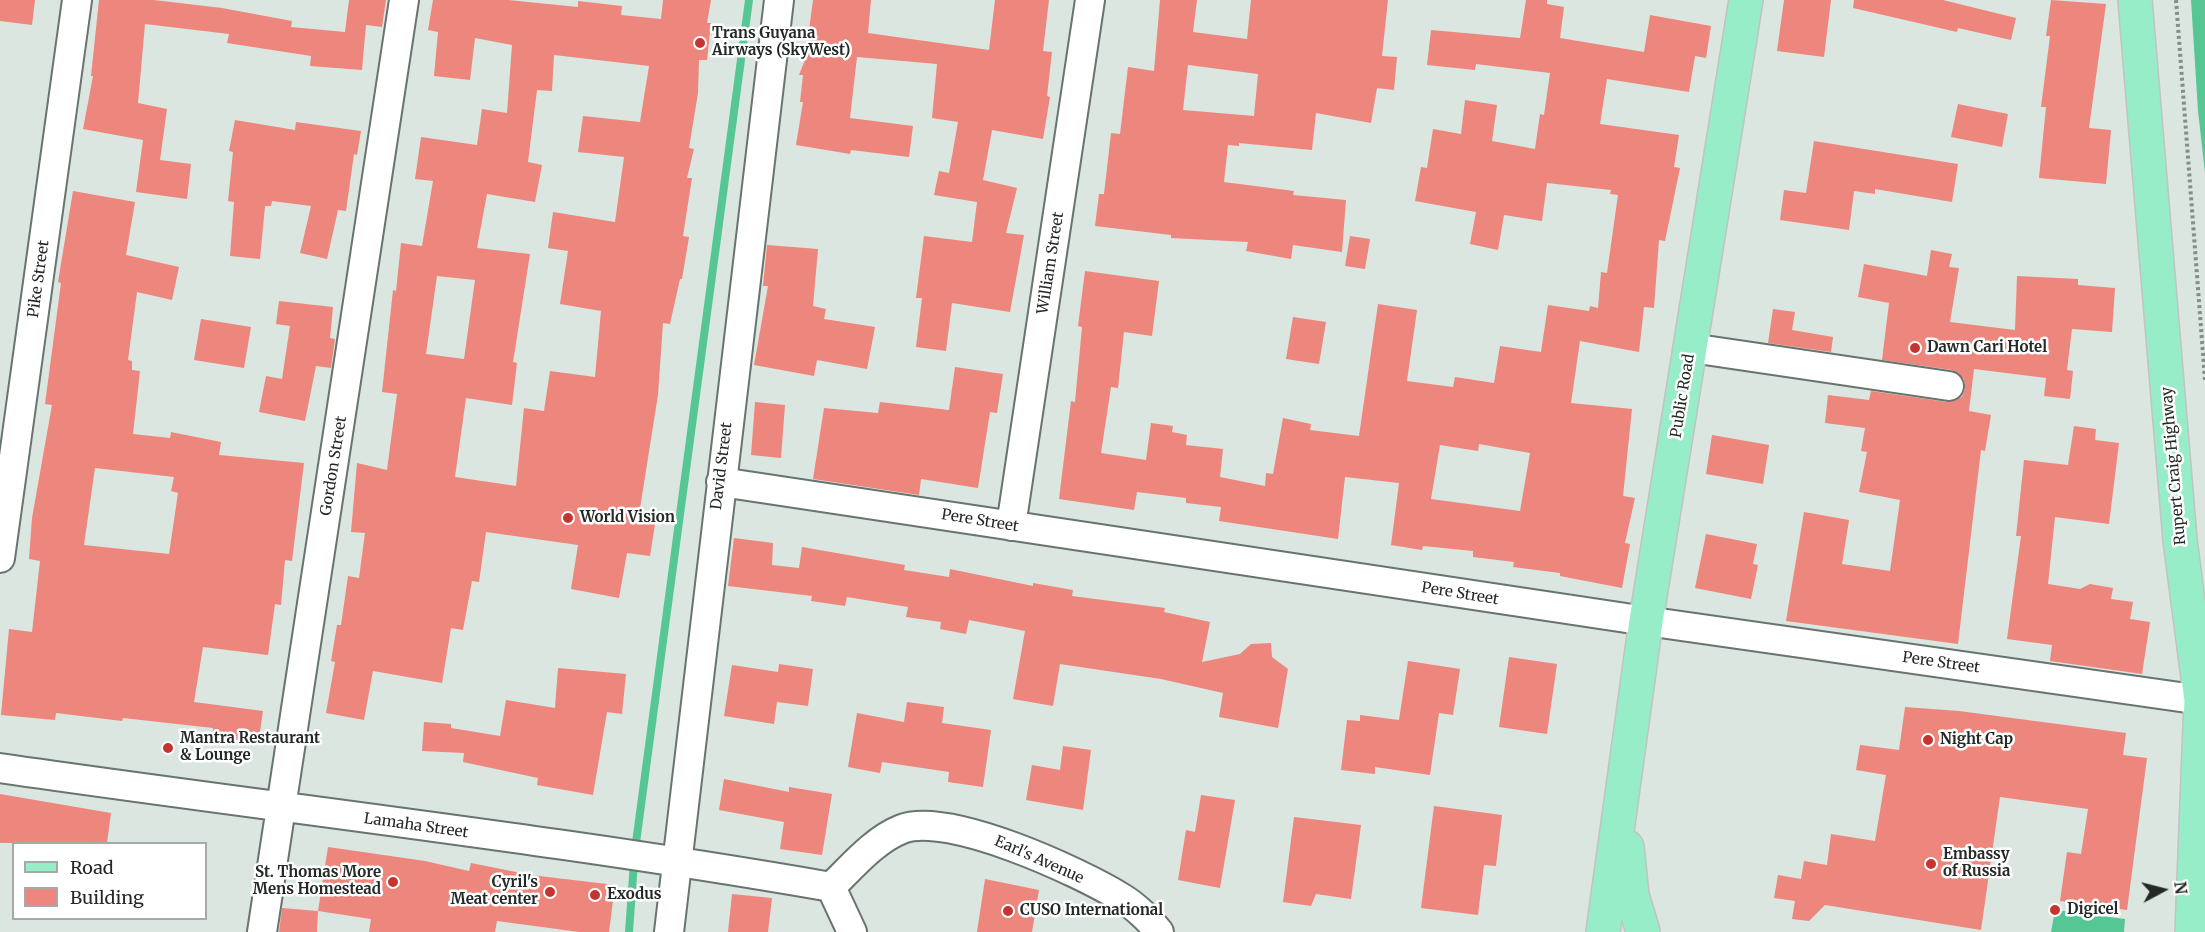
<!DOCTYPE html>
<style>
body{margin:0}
#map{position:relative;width:2205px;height:932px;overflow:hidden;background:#dbe6e0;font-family:Merriweather,serif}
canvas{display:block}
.legend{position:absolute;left:12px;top:842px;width:195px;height:78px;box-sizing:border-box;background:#fff;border:2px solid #a7a9a8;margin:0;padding:8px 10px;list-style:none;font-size:18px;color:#242926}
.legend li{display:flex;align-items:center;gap:12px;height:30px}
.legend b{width:30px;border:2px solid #a7a9a8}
.north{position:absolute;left:2133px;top:860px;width:60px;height:60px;-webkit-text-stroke:4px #fff;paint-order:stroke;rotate:83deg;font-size:16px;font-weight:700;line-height:24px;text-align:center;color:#242926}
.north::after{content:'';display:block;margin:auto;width:21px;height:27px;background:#242926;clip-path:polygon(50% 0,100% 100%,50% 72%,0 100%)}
</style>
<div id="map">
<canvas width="2205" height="932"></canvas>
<ul class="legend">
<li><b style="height:8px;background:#97edc8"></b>Road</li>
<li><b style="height:16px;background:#ed867c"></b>Building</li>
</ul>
<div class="north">N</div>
</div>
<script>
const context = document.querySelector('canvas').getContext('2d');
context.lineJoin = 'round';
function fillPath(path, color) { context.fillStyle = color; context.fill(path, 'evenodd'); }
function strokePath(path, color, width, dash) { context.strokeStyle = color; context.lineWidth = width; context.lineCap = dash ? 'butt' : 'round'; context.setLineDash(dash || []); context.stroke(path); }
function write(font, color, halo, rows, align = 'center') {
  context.font = font + ' Merriweather,serif'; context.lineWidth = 5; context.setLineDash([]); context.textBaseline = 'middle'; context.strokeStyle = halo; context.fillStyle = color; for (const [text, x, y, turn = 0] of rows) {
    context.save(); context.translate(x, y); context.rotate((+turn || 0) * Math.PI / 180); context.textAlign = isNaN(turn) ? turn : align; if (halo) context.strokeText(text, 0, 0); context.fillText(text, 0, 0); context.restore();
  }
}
fillPath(new Path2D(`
 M2191 0H2205V173L2198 111Z
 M2055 910 2125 919 2124 932H2051Z`), '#56c794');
strokePath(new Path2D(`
 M635 850 749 0
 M629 932 634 862`), '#56c794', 8);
fillPath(new Path2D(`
 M0 0H35L32 25 0 21Z
 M99 0H154L222 8 292 21 291 27 345 32 349 0H386L382 27 366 25 362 70 310 66 311 56 227 43 229 34 145 24 138 103 167 109 160 160 191 164 187 199 136 192 143 140 83 129 93 76H91Z
 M433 0H508L578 7V1L622 6 621 15 661 19 663 0H711L707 23H711L707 60H699L698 93 689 148 694 149 687 178H692L683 236 689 237 682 279H680L670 324 663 323 658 395 638 521 655 524 650 556 627 553 619 598 571 589 578 545 486 532 479 582 472 581 463 630 451 628 442 683 373 671 364 720 326 713 335 662 331 661 337 625H341L348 576 359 578 365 533 351 532 357 463 387 470 397 394 382 392 393 290 396 291 401 243 422 246 433 181 415 179 421 137 477 145 482 109 507 113 512 45 475 38 470 80 434 76 438 32 428 30ZM554 55 649 66 640 122 583 116 578 152 624 157 615 222 553 212 548 248 568 251 560 304 601 311 595 377 550 371 544 411 524 408 516 486 455 477 466 398 512 405 517 363 513 362 530 254 477 248 487 194 535 202 542 165 528 162 537 90 552 91ZM437 276 475 280 464 359 426 354Z
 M813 0H871L868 33 989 50 995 0H1049L1043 51 1052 52 1047 96 1050 97 1043 139 992 130 983 180 1017 188 1006 233 1024 235 1010 312 952 303 946 351 916 347 922 298H916L924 236 972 242 977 202 934 195 939 171 949 173 958 122 932 118 937 64 857 57 850 118 913 126 909 157 851 150 850 154 796 145 803 102H800L803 75H799L805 60Z
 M1160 0H1197L1193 32 1247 39 1251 0H1388L1382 56 1397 57 1394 90 1377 88 1371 123 1316 113 1312 150 1239 143V146L1228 145 1224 182 1294 191 1293 195 1346 200 1342 252 1293 245 1291 259 1246 251 1248 242 1171 238V235L1095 226 1099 194H1104L1111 133 1120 134 1128 67 1154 71ZM1188 65 1258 74 1254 116 1183 110Z
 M1526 0H1547V4L1564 7 1560 38 1644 52 1650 15 1711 26 1706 58 1695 56 1689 92 1607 79 1600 124 1679 135 1674 167 1680 168 1665 241 1659 240 1654 308 1644 307 1639 352 1580 341 1571 403 1632 409 1623 496 1635 498 1625 543 1630 544 1622 588 1560 576V573L1513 567 1514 562 1473 557V551L1423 546 1422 550 1391 545 1399 483 1345 477 1338 539 1219 521 1221 507 1186 503V498L1137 492 1134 510 1059 499 1071 401 1075 402 1082 327 1078 326 1085 271 1159 281 1152 336 1124 332 1118 388 1111 387 1101 453 1146 460 1151 423 1173 426 1172 432 1187 435 1186 445 1223 449 1220 477 1265 486 1266 473 1273 474 1283 418 1311 424 1310 430 1359 436 1378 304 1417 310 1407 381 1453 387 1455 377 1494 383 1500 346 1541 352 1548 305 1589 311 1590 306 1598 308 1601 272 1607 273 1618 195 1610 194 1611 190 1547 183 1542 221 1504 215 1498 250 1470 244 1476 212 1415 201 1421 167 1427 168 1433 129 1461 134 1465 100 1497 105 1492 141 1535 149 1540 114 1544 115 1550 73 1476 64 1475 70 1427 65 1431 30 1520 38ZM1479 444 1530 453 1520 511 1431 499 1440 445 1478 451Z
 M1784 0H1831L1824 57 1777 51Z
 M1854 0H1943L2016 18 2011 40 1958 28 1957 32 1853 8Z
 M2051 0 2106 4 2089 128 2111 130 2106 184 2039 178 2046 107H2041L2050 36H2046Z
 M1958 104 2008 114 2002 147 1951 137Z
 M235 120 295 130 296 122 361 131 357 155 354 154 346 211 338 210 327 259 300 253 311 206 272 201 271 206H265L260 259 230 256 234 202 228 201 233 152 229 151Z
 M1814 141 1958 164 1952 202 1875 189V194L1854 191 1849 230 1780 220 1784 190 1806 193Z
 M73 191 135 202 126 255 179 267 172 300 137 292 128 360 132 361V370L140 371 133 434 170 438 171 432 221 442 219 455 304 463 292 561 285 560 281 605 275 604 268 655 203 647 194 702 263 711 258 745 212 740 213 728 123 718 122 721 56 713 55 720 1 715 9 629 32 632 40 561 29 559 32 518 52 405 45 404 61 283 58 282ZM95 468 174 477 171 491 178 493 169 554 84 545Z
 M1350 236 1370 239 1365 269 1345 266Z
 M767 245 818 249 813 306 826 309 824 319 875 327 867 369 817 360 814 376 754 365 768 286H763Z
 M1931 250 1952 254 1949 267 1959 268 1950 322 2015 330 2017 276 2078 279V285L2115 288 2112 332 2072 329 2067 370 2073 371 2070 399 2044 396 2046 378 1974 369 1969 411 1991 415 1985 451 1981 450 1958 644 1786 621 1804 512 1849 520 1842 564 1890 571 1900 500 1859 492 1867 452 1861 451 1865 428 1825 423 1828 395 1869 400 1871 391 1947 402 1962 397 1965 389 1964 379 1952 370 1882 360 1889 303 1858 297 1864 264 1927 276Z
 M279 301 333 307 330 338 335 339 331 368 316 366 305 421 259 412 266 376 282 379 290 326 276 324Z
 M1773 309 1795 312 1792 330 1833 337 1831 352 1768 343Z
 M1293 317 1326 322 1319 364 1286 359Z
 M201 319 251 327 244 368 194 360Z
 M955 367 1003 374 997 413 990 412 978 488 921 479 919 495 813 479 824 408 878 413 880 402 949 410Z
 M755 402 785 405 781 458 751 455Z
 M2074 426 2096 429 2095 440 2119 443 2109 524 2055 517 2048 584 2080 589 2090 584 2113 588 2111 599 2133 602 2130 619 2150 622 2142 674 2050 661 2052 645 2007 639 2021 536H2016L2024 460 2068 465Z
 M1712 435 1769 445 1763 484 1706 474Z
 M1706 534 1757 544 1753 564 1758 565 1751 599 1695 588Z
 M734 538 773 543 772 565 799 568 802 547 905 565 904 570 949 577 950 569 1033 586V583L1073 590 1072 596 1165 608 1164 612 1210 622 1202 662 1240 654 1251 644 1271 643 1272 657 1288 669 1278 728 1219 717 1223 693 1161 679 1060 664 1053 706 1013 699 1025 631 969 620 966 634 940 629 941 622 906 617 908 607 847 597 845 606 811 601 812 596 728 586Z
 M1509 657 1557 664 1547 734 1499 727Z
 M1408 661 1460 669 1453 715 1439 713 1430 775 1375 767V774L1341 770 1347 720 1360 721V715L1399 720Z
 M779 664 813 669 808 706 777 702 774 724 724 716 732 665 778 672Z
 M558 668 626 674 622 714 607 712 593 795 537 785 538 778 463 762 464 753 422 751 424 722 451 724V728L500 736 506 700 555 708Z
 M907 702 944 707 942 723 991 730 983 787 948 782 949 772 882 762 880 773 848 767 857 713 904 722Z
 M1905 707 1959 711 2126 733 2123 755 2147 758 2127 910 2060 901 2067 852 2081 854 2088 809 2000 797 1981 930 1825 905 1809 921 1792 919 1795 901 1774 898 1778 875 1801 879 1804 861 1827 865 1831 834 1875 841 1886 775 1856 770 1860 745 1899 750Z
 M1063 746 1091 750 1083 810 1026 800 1032 765 1060 770Z
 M724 779 789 792V787L832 794 822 855 780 849 784 822 719 810Z
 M0 794 111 813 107 843H0Z
 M1201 795 1235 800 1220 888 1178 880 1186 830 1195 832Z
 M1434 806 1502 815 1496 866 1484 865 1478 915 1421 908Z
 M1294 817 1361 825 1351 899 1316 894 1311 906 1283 902Z
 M328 847 425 861 469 871 471 863 531 875 615 885 609 932H579L497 921 495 932H369L371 919 318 911Z
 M985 879 1039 890 1032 932H977Z
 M732 894 772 898 768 932H728Z
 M282 908 318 911 317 932H279Z`), '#ed867c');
const minor = new Path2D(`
 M1691 348 1949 386
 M721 482 1646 621 2201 700
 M1011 526 1090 0
 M0 558 77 0
 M0 768C277 808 555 839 831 887
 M831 887C852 867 874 840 902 829 948 811 1080 872 1122 898 1135 906 1150 920 1159 932
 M831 887 852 932
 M262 932 404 0
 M669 932 779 0`);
const major = new Path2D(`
 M2135 0 2180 540 2201 700 2192 932
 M1627 847 1632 895 1643 932
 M1603 932 1646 621 1746 0`);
strokePath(minor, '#6a746e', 32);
strokePath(major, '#c2c3c2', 36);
strokePath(new Path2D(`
 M2176 0 2205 380`), '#858d89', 4, [3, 3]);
strokePath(minor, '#fff', 28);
strokePath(major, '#97edc8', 33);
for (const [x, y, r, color] of [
 [700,43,6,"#c43532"],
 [1915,348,6,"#c43532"],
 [568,518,6,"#c43532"],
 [1928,740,6,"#c43532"],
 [168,748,6,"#c43532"],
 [1931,864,6,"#c43532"],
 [393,882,6,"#c43532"],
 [550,892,6,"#c43532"],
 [595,895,6,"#c43532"],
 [2055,910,6,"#c43532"],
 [1008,911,6,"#c43532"]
]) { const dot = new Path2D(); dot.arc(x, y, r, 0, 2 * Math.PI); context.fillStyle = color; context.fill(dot); strokePath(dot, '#fff', 2); }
write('bold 15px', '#242926', '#fff', [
 ["Trans Guyana",712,34],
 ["Airways (SkyWest)",712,51],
 ["Dawn Cari Hotel",1927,348],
 ["World Vision",580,518],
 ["Mantra Restaurant",180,739],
 ["& Lounge",180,756],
 ["Night Cap",1940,740],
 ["Embassy",1943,855],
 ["of Russia",1943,872],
 ["St. Thomas More",381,873,"right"],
 ["Mens Homestead",381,890,"right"],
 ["Cyril's",538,883,"right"],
 ["Meat center",538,900,"right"],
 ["Exodus",607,895],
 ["Digicel",2067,910],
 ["CUSO International",1020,911]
], 'left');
write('15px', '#242926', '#fff', [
 ["William Street",1051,263,-81],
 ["Pike Street",39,279,-82],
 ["Public Road",1683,396,-81],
 ["Gordon Street",334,466,-81],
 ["David Street",722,466,-83],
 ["Rupert Craig Highway",2174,466,-95],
 ["Pere Street",980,521,9],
 ["Pere Street",1460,594,9],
 ["Pere Street",1941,663,8],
 ["Lamaha Street",416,826,8],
 ["Earl's Avenue",1039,860,24]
]);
</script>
